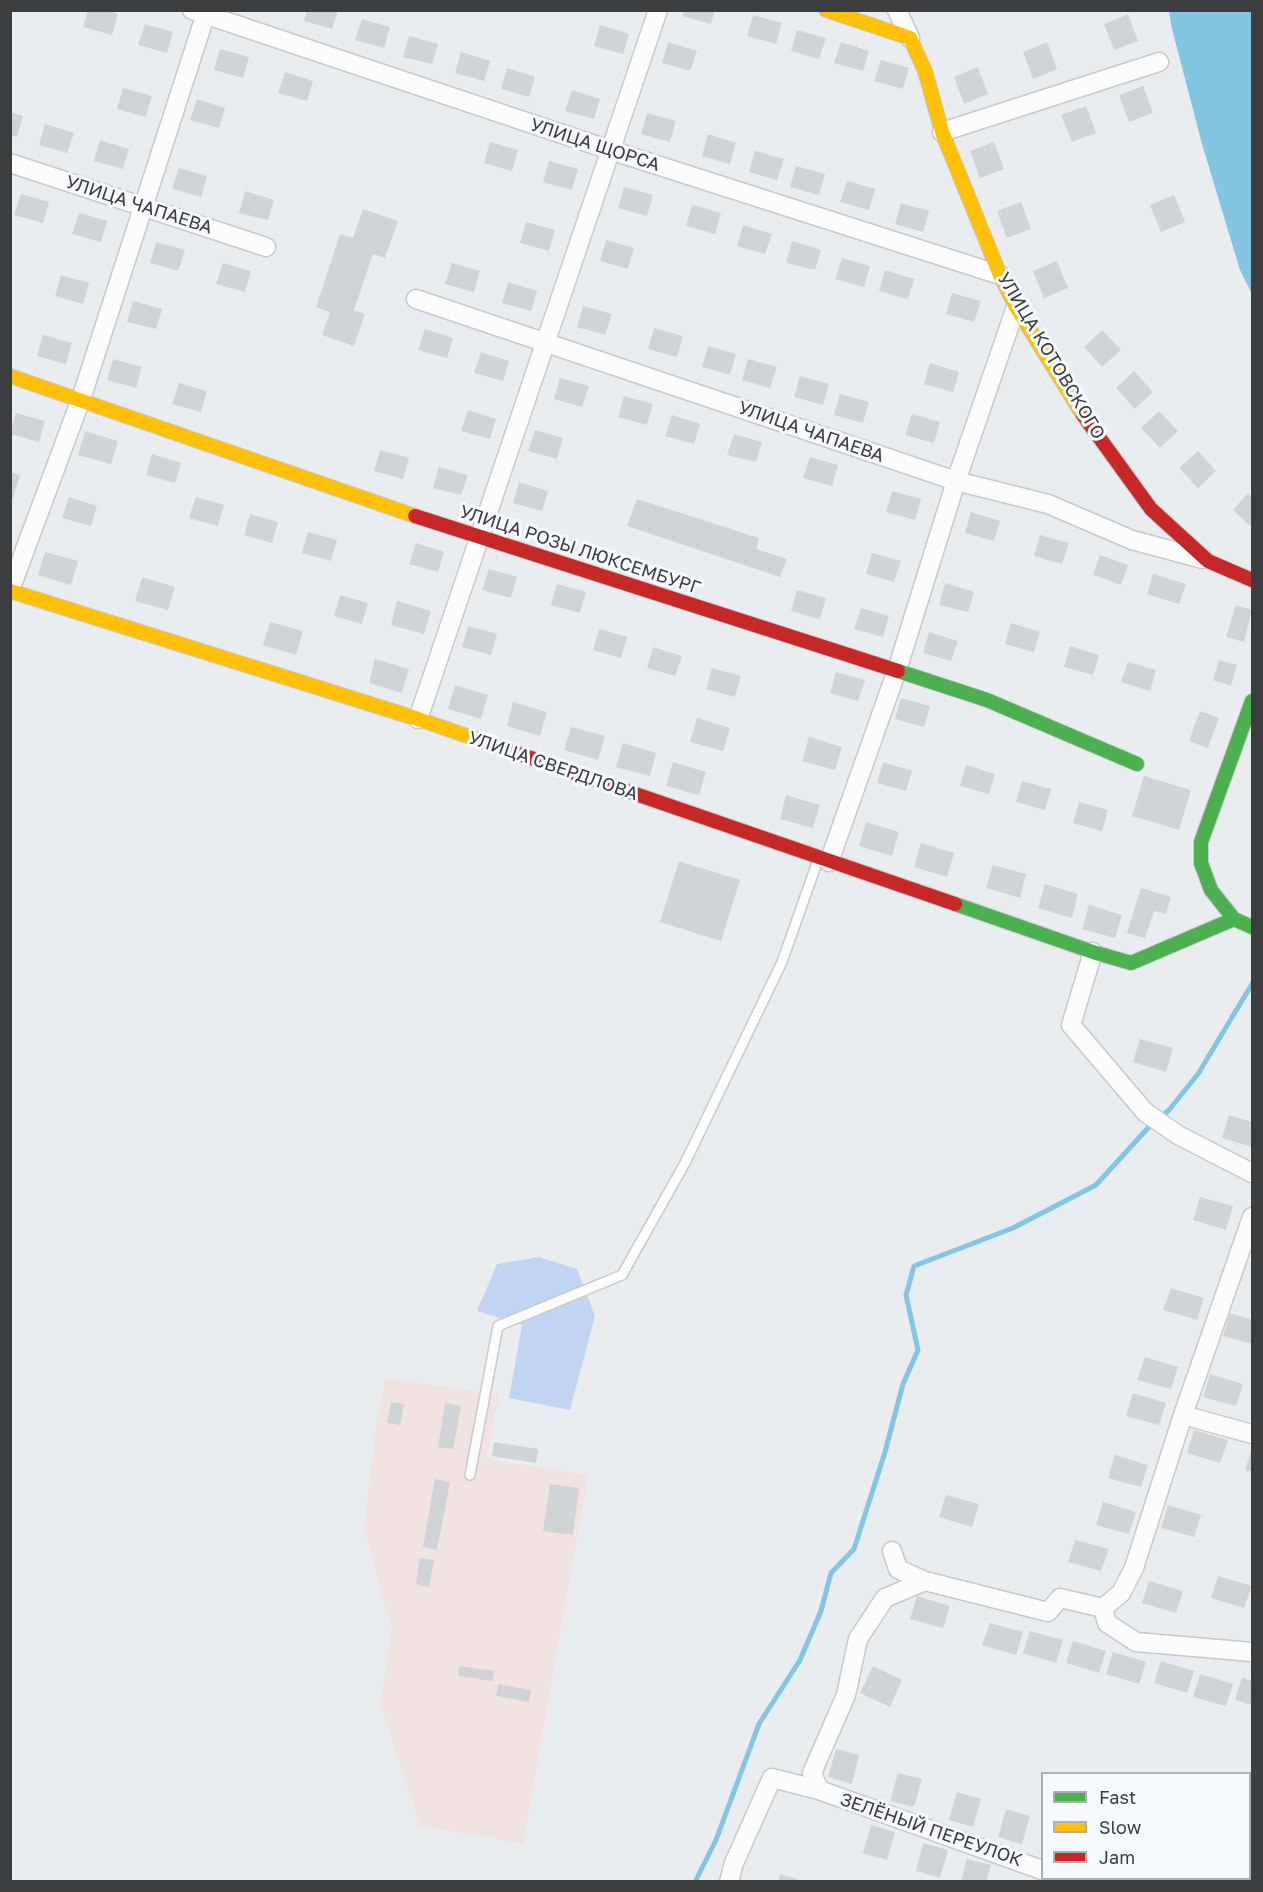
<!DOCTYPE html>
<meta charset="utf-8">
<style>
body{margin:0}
#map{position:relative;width:1263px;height:1892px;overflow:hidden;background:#eaedf0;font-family:"Golos Text",sans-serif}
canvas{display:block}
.frame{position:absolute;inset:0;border:12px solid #3b3d3f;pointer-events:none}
.legend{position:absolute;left:1041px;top:1772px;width:210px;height:108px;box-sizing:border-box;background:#f6f9fe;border:2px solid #abaeb2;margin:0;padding:8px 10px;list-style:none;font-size:18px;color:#3b3d3f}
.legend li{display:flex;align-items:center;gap:12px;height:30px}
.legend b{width:30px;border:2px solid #abaeb2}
</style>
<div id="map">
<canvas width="1263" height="1892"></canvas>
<div class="frame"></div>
<ul class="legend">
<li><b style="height:8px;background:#4caf50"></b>Fast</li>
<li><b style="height:8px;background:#ffc107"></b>Slow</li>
<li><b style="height:8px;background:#c62828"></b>Jam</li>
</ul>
</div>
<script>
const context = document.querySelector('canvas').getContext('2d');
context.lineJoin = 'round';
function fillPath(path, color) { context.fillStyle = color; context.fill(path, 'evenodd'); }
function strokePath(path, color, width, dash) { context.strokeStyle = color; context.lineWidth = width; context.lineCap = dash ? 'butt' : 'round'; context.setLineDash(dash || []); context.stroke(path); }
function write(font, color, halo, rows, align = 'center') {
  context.font = font + ' "Golos Text",sans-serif'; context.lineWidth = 6; context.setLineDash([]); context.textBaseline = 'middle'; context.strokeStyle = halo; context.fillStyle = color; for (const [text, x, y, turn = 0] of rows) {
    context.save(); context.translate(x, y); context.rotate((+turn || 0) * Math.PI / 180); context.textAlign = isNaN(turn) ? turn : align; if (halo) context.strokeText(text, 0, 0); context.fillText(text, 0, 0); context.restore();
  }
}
fillPath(new Path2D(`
 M386 1378 499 1395 486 1459 588 1475 523 1844 420 1826 380 1703 392 1630 364 1528 376 1425Z`), '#f0e3e1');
fillPath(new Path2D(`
 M539 1257 577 1269 595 1316 570 1410 509 1398 522 1325 477 1311 497 1264Z`), '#c1d5f2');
fillPath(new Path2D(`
 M1169 11H1252V294L1240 270 1202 144 1171 25Z`), '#83c6e1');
strokePath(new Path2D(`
 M695 1882 716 1840 759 1724 800 1660 821 1611 831 1573 854 1549 885 1452 903 1384 918 1350 906 1295 914 1266 1013 1228 1096 1185 1147 1129 1169 1110 1198 1074 1252 984`), '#83c6e1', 5);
fillPath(new Path2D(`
 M88 10H106L118 14 112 35 83 27Z
 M307 10H338L332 29 304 21Z
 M684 10H715L711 24 682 16Z
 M1128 14 1138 41 1114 50 1104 24Z
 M753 15 782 23 776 44 747 36Z
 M362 19 390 27 384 48 355 40Z
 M145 24 173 32 167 53 138 45Z
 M600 25 629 34 623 54 594 46Z
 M797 30 826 38 819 59 791 51Z
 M409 36 438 44 432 64 403 57Z
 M668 42 697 51 690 71 662 63Z
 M841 42 869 51 863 71 834 63Z
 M1047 42 1057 69 1033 79 1023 52Z
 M220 49 249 57 243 78 214 70Z
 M461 52 490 61 484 81 455 73Z
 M881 60 909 68 903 89 874 81Z
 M978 67 988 94 964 104 954 77Z
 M507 68 535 77 529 97 501 89Z
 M285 72 313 81 307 101 278 93Z
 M1143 86 1153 113 1129 122 1119 95Z
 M123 88 152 96 146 117 117 109Z
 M572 90 600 99 594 119 565 111Z
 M197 99 225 108 219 128 190 120Z
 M1086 106 1096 133 1072 142 1061 115Z
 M10 112 23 116 17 137 10 135Z
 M647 113 676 121 670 142 641 134Z
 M45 124 74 133 67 153 39 145Z
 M708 134 736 143 730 164 702 156Z
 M100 140 129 149 123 169 94 161Z
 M490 142 518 150 512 171 484 163Z
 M994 142 1004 169 980 178 970 151Z
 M755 151 784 159 777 180 749 172Z
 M549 161 578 169 572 190 543 182Z
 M796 166 825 174 819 195 790 187Z
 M179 168 207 176 201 197 172 189Z
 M847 181 875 189 869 210 840 202Z
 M624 187 653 195 647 216 618 208Z
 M245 191 274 200 268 220 239 213Z
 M21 194 49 202 43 223 14 215Z
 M1174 195 1185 222 1161 232 1150 205Z
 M1021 202 1031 229 1007 238 997 211Z
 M901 203 929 211 923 232 895 224Z
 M692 205 721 213 715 234 686 226Z
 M363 209 398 221 385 258 373 254 354 310 365 314 354 346 322 335 330 312 316 307 340 234 353 238Z
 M79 213 107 221 101 242 72 234Z
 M526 222 555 230 549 251 520 243Z
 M743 225 772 234 765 254 737 246Z
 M606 240 634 248 628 269 600 261Z
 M792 241 821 250 815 270 786 263Z
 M156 242 185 250 178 271 150 263Z
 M842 258 870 266 864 287 835 279Z
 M1057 261 1068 288 1044 298 1033 271Z
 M223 263 251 271 245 292 216 284Z
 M452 263 480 271 474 292 445 284Z
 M885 270 914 279 908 299 879 291Z
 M61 275 89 283 83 304 55 296Z
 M508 282 537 291 531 311 502 303Z
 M952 293 981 301 974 322 946 314Z
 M133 301 162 309 156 329 127 322Z
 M583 306 612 314 605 335 577 327Z
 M654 328 683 336 677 357 648 349Z
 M425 329 453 338 447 358 418 350Z
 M1102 330 1121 350 1102 367 1084 347Z
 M43 335 72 343 66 364 37 356Z
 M708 346 736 354 730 375 702 367Z
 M481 352 509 361 503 381 474 373Z
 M113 359 142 367 136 388 107 380Z
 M748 359 777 367 770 388 742 380Z
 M930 363 959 372 953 392 924 384Z
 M1134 371 1153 392 1135 409 1116 388Z
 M800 376 829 384 823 405 794 397Z
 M560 378 589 386 582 407 554 399Z
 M179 383 207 391 201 412 172 404Z
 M840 394 869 402 863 423 834 415Z
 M624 396 653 404 647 425 618 417Z
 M468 410 496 419 490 439 461 431Z
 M1159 411 1178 431 1160 448 1141 428Z
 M16 413 45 421 39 442 10 434Z
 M912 414 940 422 934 443 905 435Z
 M672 415 700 424 694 444 665 436Z
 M535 430 563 438 557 459 528 451Z
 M85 431 118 441 111 464 78 455Z
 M734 434 762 442 756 462 727 455Z
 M380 450 409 458 403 479 374 471Z
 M1198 451 1216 471 1198 488 1179 468Z
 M152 454 181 463 175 483 146 475Z
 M810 457 838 465 832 486 803 478Z
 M439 467 468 475 461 495 433 488Z
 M10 472 20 475 13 498H10Z
 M519 482 548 491 542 511 513 503Z
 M892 491 921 499 915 520 886 512Z
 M1248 493 1252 497V528L1233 510Z
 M69 497 97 506 91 526 62 518Z
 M196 497 224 505 218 526 189 518Z
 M637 499 759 538 756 549 787 559 780 577 627 526Z
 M971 512 1000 521 994 541 965 533Z
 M250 514 278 522 272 543 244 535Z
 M308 532 337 540 331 561 302 553Z
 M1040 535 1069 543 1062 564 1034 556Z
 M416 543 444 552 438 572 409 564Z
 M45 552 78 561 71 585 38 575Z
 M872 553 901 561 894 582 866 574Z
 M1100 555 1128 565 1121 585 1093 575Z
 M489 569 517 577 511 598 482 590Z
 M1153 574 1186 584 1179 604 1147 594Z
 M142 577 175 587 168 610 135 601Z
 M945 583 974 592 968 612 939 605Z
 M557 584 586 592 580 613 551 605Z
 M797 590 826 598 820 619 791 611Z
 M340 595 368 603 362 624 334 616Z
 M397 601 431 611 424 634 391 625Z
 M1236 605 1252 610 1244 642 1226 637Z
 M861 608 889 616 883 637 854 629Z
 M270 622 303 631 296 655 263 645Z
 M1011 623 1040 632 1034 652 1005 644Z
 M468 626 497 634 491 655 462 647Z
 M599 629 627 637 621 658 593 650Z
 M929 632 958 641 951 661 923 653Z
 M1070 646 1099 655 1093 675 1064 667Z
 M653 647 682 656 675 676 647 668Z
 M375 659 409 669 402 693 369 683Z
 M1219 660 1237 665 1231 686 1213 680Z
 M1128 662 1156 670 1150 691 1121 682Z
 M712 668 741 676 735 697 706 689Z
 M836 672 865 680 858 701 830 693Z
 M455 685 488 695 481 719 448 709Z
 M901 698 930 706 924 727 895 719Z
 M513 702 547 712 540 736 507 726Z
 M1200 711 1219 718 1208 748 1189 741Z
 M697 718 730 728 723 751 690 742Z
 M571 727 605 736 598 760 564 750Z
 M809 737 842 747 835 770 802 761Z
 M623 743 656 753 650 776 616 767Z
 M673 762 706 772 699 795 666 786Z
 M883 762 912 771 906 791 877 783Z
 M966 765 995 774 989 794 960 786Z
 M1144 776 1191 790 1179 830 1132 816Z
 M1022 781 1051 789 1045 810 1016 802Z
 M786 795 820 805 813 828 780 819Z
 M1079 802 1108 810 1102 831 1073 823Z
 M866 822 899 832 892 856 859 846Z
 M921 843 954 853 947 877 914 867Z
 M679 861 740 880 721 941 660 922Z
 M993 865 1026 874 1020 898 986 888Z
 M1045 884 1078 894 1072 918 1038 908Z
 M1141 888 1171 897 1166 914 1154 911 1145 938 1127 933Z
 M1089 905 1122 915 1115 938 1082 929Z
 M1140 1039 1173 1048 1166 1072 1133 1062Z
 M1229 1115 1252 1122V1147L1222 1138Z
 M1200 1197 1233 1206 1226 1230 1193 1220Z
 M1171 1288 1204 1298 1197 1320 1163 1310Z
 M1230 1313 1252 1320V1344L1223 1336Z
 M1145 1357 1178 1367 1171 1389 1137 1380Z
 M1210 1374 1243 1384 1236 1406 1203 1397Z
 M1133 1393 1166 1403 1159 1425 1126 1416Z
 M391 1402 404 1404 400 1425 387 1423Z
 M445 1403 461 1406 453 1449 438 1447Z
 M1194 1430 1228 1440 1220 1463 1187 1453Z
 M494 1442 538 1449 536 1463 492 1456Z
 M1252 1448V1472L1245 1470Z
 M1115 1455 1148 1465 1141 1487 1108 1478Z
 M435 1479 450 1482 437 1550 423 1547Z
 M550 1484 579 1488 573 1535 543 1531Z
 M946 1495 979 1504 972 1527 939 1517Z
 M1103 1502 1136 1512 1129 1534 1096 1525Z
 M1168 1505 1201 1515 1194 1537 1161 1528Z
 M1075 1540 1109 1549 1101 1571 1068 1562Z
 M420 1558 434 1560 429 1587 416 1584Z
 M1218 1576 1252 1586 1244 1608 1211 1598Z
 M1149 1581 1183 1591 1176 1613 1142 1603Z
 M917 1596 950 1606 943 1628 910 1619Z
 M990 1623 1023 1632 1016 1655 982 1645Z
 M1030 1631 1063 1640 1056 1663 1023 1653Z
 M1073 1641 1106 1651 1099 1673 1066 1663Z
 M1113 1652 1146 1662 1139 1684 1106 1674Z
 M1161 1661 1194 1671 1187 1693 1154 1683Z
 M459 1666 494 1671 492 1681 458 1676Z
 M873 1666 902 1680 890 1707 860 1693Z
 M1200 1674 1233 1684 1226 1706 1193 1697Z
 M1242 1677 1252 1681V1705L1235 1700Z
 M498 1684 531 1690 529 1702 496 1696Z
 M836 1749 859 1755 852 1784 828 1777Z
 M898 1773 922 1779 914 1807 890 1801Z
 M957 1792 981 1799 973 1827 949 1820Z
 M1006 1809 1030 1816 1022 1844 998 1837Z
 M871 1825 895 1832 887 1860 863 1853Z
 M923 1843 948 1850 940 1878 916 1871Z
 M967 1859 991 1865 986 1882H961Z
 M780 1874 804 1881V1882H778Z`), '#d1d4d6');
const lane = new Path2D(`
 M470 1475 498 1326 622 1275 685 1163 782 962 818 860`);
const street = new Path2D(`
 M192 10 610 150 1000 275
 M897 10 910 38
 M942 132 1159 62
 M10 163 266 247
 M416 299 956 481 1048 504 1132 540 1203 559
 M10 590 81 399 207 10
 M418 719 658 10
 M829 862 897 670 956 481 1016 307
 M1093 952 1071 1025 1145 1112 1178 1135 1252 1173
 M1183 1415 1252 1434
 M925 1581 1048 1612 1060 1598 1103 1608 1107 1623 1136 1642 1252 1652
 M1103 1608 1121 1593 1134 1568 1183 1415 1252 1217
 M819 1790 1042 1870
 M1068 1878 1076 1882
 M729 1882 734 1863 772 1778 819 1790 812 1773 846 1695 858 1639 885 1598 925 1581 898 1569 892 1551`);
const fast = new Path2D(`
 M898 671 987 700 1137 764
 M1252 701 1201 842V863L1211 890 1234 919 1252 927
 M955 904 1093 952 1131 963 1234 919`);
const slow = new Path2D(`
 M826 10 910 38 925 71 942 132 1000 275 1016 307 1083 415
 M10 376 415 516
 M10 591 418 719 505 749`);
const jam = new Path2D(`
 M1083 415 1151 509 1208 561 1252 580
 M415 516 898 671
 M505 749 955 904`);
strokePath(lane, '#c7c9cb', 12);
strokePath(street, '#c7c9cb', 21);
strokePath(fast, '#c7c9cb', 16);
strokePath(slow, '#c7c9cb', 16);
strokePath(jam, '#c7c9cb', 16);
strokePath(lane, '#fcfcfd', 9);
strokePath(street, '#fcfcfd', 18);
strokePath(fast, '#4caf50', 14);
strokePath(slow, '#ffc107', 14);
strokePath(jam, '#c62828', 14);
write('18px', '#3b3d3f', '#f6f9fe', [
 ["УЛИЦА ЩОРСА",595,145,18],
 ["УЛИЦА ЧАПАЕВА",139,205,18],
 ["УЛИЦА КОТОВСКОГО",1051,356,59],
 ["УЛИЦА ЧАПАЕВА",811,432,19],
 ["УЛИЦА РОЗЫ ЛЮКСЕМБУРГ",580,550,18],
 ["УЛИЦА СВЕРДЛОВА",553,766,19],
 ["ЗЕЛЁНЫЙ ПЕРЕУЛОК",931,1830,19]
]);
</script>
